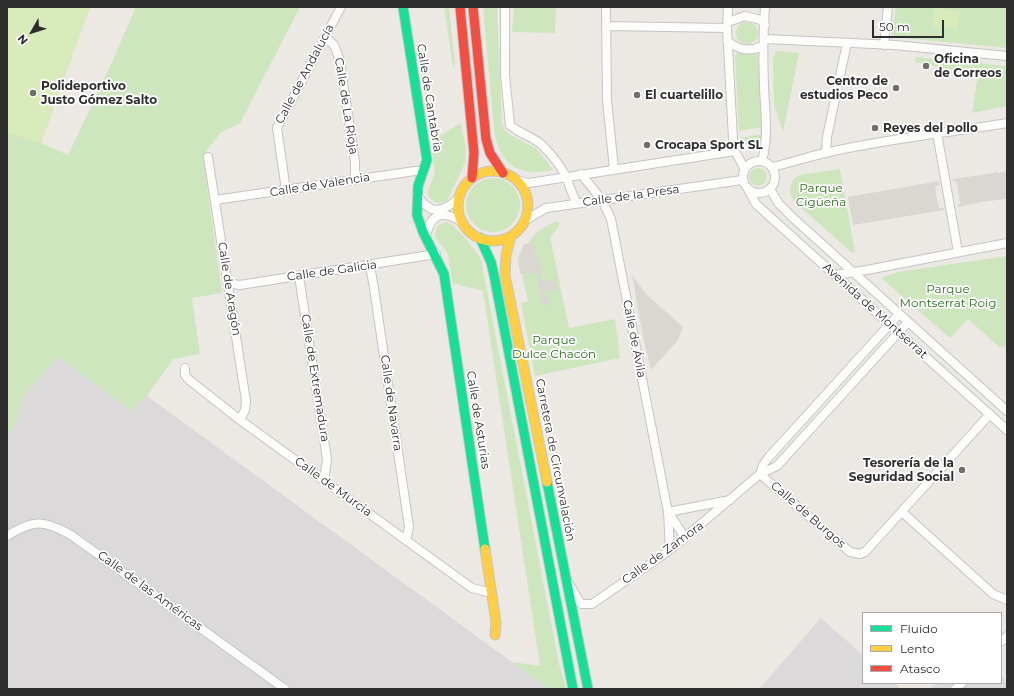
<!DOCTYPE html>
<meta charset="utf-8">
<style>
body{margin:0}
#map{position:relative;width:1014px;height:696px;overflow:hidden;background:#ece8e4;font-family:Montserrat,sans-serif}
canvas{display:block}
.frame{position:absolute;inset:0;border:8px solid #2e2e2e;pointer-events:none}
.legend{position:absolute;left:862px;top:612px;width:140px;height:72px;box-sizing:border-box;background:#fff;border:1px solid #ababab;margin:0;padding:5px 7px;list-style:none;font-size:12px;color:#2e2e2e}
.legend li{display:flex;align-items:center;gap:8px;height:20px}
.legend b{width:20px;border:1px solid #ababab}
.north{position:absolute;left:12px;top:12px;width:40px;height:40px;-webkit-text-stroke:3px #fff;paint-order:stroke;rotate:231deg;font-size:11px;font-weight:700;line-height:16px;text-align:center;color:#2e2e2e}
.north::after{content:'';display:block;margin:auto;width:14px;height:18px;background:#2e2e2e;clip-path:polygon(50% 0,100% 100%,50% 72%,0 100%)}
.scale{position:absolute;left:872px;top:20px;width:72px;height:18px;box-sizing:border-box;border:2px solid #2e2e2e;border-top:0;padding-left:5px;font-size:12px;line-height:14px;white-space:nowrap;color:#2e2e2e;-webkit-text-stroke:3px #fff;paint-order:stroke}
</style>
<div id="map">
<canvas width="1014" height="696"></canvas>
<div class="frame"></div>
<ul class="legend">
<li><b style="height:5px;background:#16e098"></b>Fluido</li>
<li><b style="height:5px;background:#ffcf43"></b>Lento</li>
<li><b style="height:5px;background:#f24e42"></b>Atasco</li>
</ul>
<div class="north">N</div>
<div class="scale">50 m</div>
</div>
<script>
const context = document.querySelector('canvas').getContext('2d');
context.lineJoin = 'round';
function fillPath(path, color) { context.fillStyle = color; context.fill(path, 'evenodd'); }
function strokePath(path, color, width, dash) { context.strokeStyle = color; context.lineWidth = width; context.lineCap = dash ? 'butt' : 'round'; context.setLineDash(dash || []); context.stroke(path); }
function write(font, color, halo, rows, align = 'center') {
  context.font = font + ' Montserrat,sans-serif'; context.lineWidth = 3.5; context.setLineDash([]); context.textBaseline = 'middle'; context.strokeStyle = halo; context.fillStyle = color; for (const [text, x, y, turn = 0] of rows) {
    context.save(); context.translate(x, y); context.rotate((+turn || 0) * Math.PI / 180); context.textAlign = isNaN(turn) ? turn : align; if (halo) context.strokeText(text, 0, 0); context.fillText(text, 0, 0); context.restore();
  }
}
fillPath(new Path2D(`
 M58 356 131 411 147 396 549 689H7V438L18 419 19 408 24 396Z
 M821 618 863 655V683H895L901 689H759Z
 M1001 676 1007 682V689H929L937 683H1001Z`), '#dcd9db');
fillPath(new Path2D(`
 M7 7H90L41 143 68 155 108 71 136 7H300L240 123 220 133 203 156 222 293 192 298 200 354 173 359 147 396 131 411 58 357 24 396 19 408 18 419 7 438Z
 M444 7H449L455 64 453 67Z
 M483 7H497L502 124 506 132 512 136 537 149 553 170C518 177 499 165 494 129Z
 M514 7H556L555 33 512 32Z
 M896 7H1007V48L894 37V35L892 34Z
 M736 33a11 11 0 1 1 22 0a11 11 0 1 1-22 0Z
 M776 51 799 53 783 132 774 105 773 58Z
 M756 52 758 56 762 127 739 131 735 56 738 53 752 54Z
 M916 57 1007 66V106L972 113 978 75 915 62Z
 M461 123 466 150 465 163 447 200 441 203 434 202 428 195V191L435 173 431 141Z
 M763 134V143L742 145 740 138Z
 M749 177a9 9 0 1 1 18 0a9 9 0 1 1-18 0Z
 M840 169 855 252 852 253 795 202C787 194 789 182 799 175Z
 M466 205a27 27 0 1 1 54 0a27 27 0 1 1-54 0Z
 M559 221V226L550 237 569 328 615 319 620 358 535 376 521 303 528 301C526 291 522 280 522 271 520 245 536 228 559 221Z
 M447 222C455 225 477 251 481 260L559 664 566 689H549L512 662 540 666 483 291 456 284 453 286 448 254 435 237 437 226Z
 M1007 256V346L999 347 968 319 950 338 881 278 898 272Z`), '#cee6be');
fillPath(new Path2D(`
 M7 7H90L41 143 7 133Z
 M935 7 960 12 957 30 932 26Z`), '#d9eabb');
fillPath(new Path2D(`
 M997 171V173L1007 171V197L1005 199 981 202 958 207V205L960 204 957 182H954L953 179 994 173Z
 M939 181 940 185 935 186 937 200 939 208H944V210L853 225 848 197Z
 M529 243 536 247 534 255 541 267V278L544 281H555L558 292 553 290 544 292 546 297 552 302 546 305 542 303 537 275 535 273 520 274 518 258 524 244Z
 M632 275 646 294 683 327 678 340 651 370 643 337Z`), '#dad6d2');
const street = new Path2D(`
 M505 7V75L510 125C520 134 532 136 542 145 550 153 561 166 566 177 570 186 572 195 577 203
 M606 7 607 100 614 169
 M728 7 727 28 733 139 735 151 744 168
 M728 22 745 16 761 20 765 25
 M606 26 727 28
 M325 37 334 45 340 61 355 162V179
 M765 39 895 45 1007 56
 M727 40C737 50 750 52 763 46
 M884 45 888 7
 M937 133 958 252
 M826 153 827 137 847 43
 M208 157 246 401 245 410 240 420
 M743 177a16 16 0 1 1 32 0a16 16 0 1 1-32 0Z
 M762 161C769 135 765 113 764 87 763 61 763 33 765 7
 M772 167C790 163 807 157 825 153 885 139 947 133 1007 123
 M581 174 602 200 611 219 668 512 670 550
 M516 180 529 183 735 151
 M748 189 756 204 768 215 1007 430
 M770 189 779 204 791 216 1007 411
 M286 190 277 128 341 7
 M417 195C431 216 442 213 459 198
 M215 200 415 171H424
 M524 221 546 208 554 207 742 180
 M426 237C430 214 442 209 462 222
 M370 266 374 288 409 527 406 540
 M835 275 867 270 1007 243
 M299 276 327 459 324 481
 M228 281 233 284 240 285 436 254
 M185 368V375L188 379 240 420 472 588 492 593
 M760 474 850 552 860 554 865 552 990 414
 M760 474 763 465 768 458 899 314
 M668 512 730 500
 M902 512 993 594 1007 600
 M669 513 685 538
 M7 536C34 519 44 520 71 535L285 689
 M569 584 581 604H592L670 550 760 474 777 466 908 322
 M1001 642 1007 636
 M955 689 962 683`);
const fast = new Path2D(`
 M403 7 427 160 418 186 417 215 423 232 444 274 485 549
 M480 238 491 262 494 275 573 689
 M547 482 588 689`);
const slow = new Path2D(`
 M458 206a35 35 0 1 1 70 0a35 35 0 1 1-70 0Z
 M511 236 506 255 505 275 547 482
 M485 549 496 622 495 635`);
const jam = new Path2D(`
 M460 7 474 153 472 178
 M473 7 486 139 490 153 503 173`);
strokePath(street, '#c5c4c5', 10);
strokePath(fast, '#c5c4c5', 11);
strokePath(slow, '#c5c4c5', 11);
strokePath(jam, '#c5c4c5', 11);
strokePath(street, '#fcfcfb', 8);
strokePath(fast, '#16e098', 9);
strokePath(slow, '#ffcf43', 9);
strokePath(jam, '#f24e42', 9);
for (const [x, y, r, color] of [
 [926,66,4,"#706f6e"],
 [896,88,4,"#706f6e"],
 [33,93,4,"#706f6e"],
 [637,95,4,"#706f6e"],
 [875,128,4,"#706f6e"],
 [647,145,4,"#706f6e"],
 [962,470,4,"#706f6e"]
]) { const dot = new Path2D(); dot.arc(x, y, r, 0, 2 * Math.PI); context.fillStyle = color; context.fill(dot); strokePath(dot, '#fff', 1.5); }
write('bold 12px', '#2e2e2e', '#fff', [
 ["Oficina",934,59],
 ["de Correos",934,73],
 ["Centro de",888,81,"right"],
 ["estudios Peco",888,95,"right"],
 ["Polideportivo",41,86],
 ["Justo Gómez Salto",41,100],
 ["El cuartelillo",645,95],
 ["Reyes del pollo",883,128],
 ["Crocapa Sport SL",655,145],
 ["Tesorería de la",954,463,"right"],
 ["Seguridad Social",954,477,"right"]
], 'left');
write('12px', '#2e2e2e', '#fff', [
 ["Calle de Andalucía",305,74,-62],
 ["Calle de Cantabria",429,98,81],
 ["Calle de La Rioja",346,106,81],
 ["Calle de Valencia",320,185,-9],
 ["Calle de la Presa",631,196,-8],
 ["Calle de Galicia",332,271,-8],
 ["Calle de Aragón",229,289,81],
 ["Avenida de Montserrat",875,311,42],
 ["Calle de Ávila",634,339,79],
 ["Calle de Extremadura",315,378,81],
 ["Calle de Navarra",391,403,82],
 ["Calle de Asturias",478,420,81],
 ["Carretera de Circunvalación",555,460,79],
 ["Calle de Murcia",333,487,36],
 ["Calle de Burgos",808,515,41],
 ["Calle de Zamora",663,553,-36],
 ["Calle de las Américas",150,591,36]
]);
write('12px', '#2c6e1b', '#fff', [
 ["Parque",821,188],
 ["Cigüeña",821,202],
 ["Parque",948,289],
 ["Montserrat Roig",948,303],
 ["Parque",554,340],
 ["Dulce Chacón",554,354]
]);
</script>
